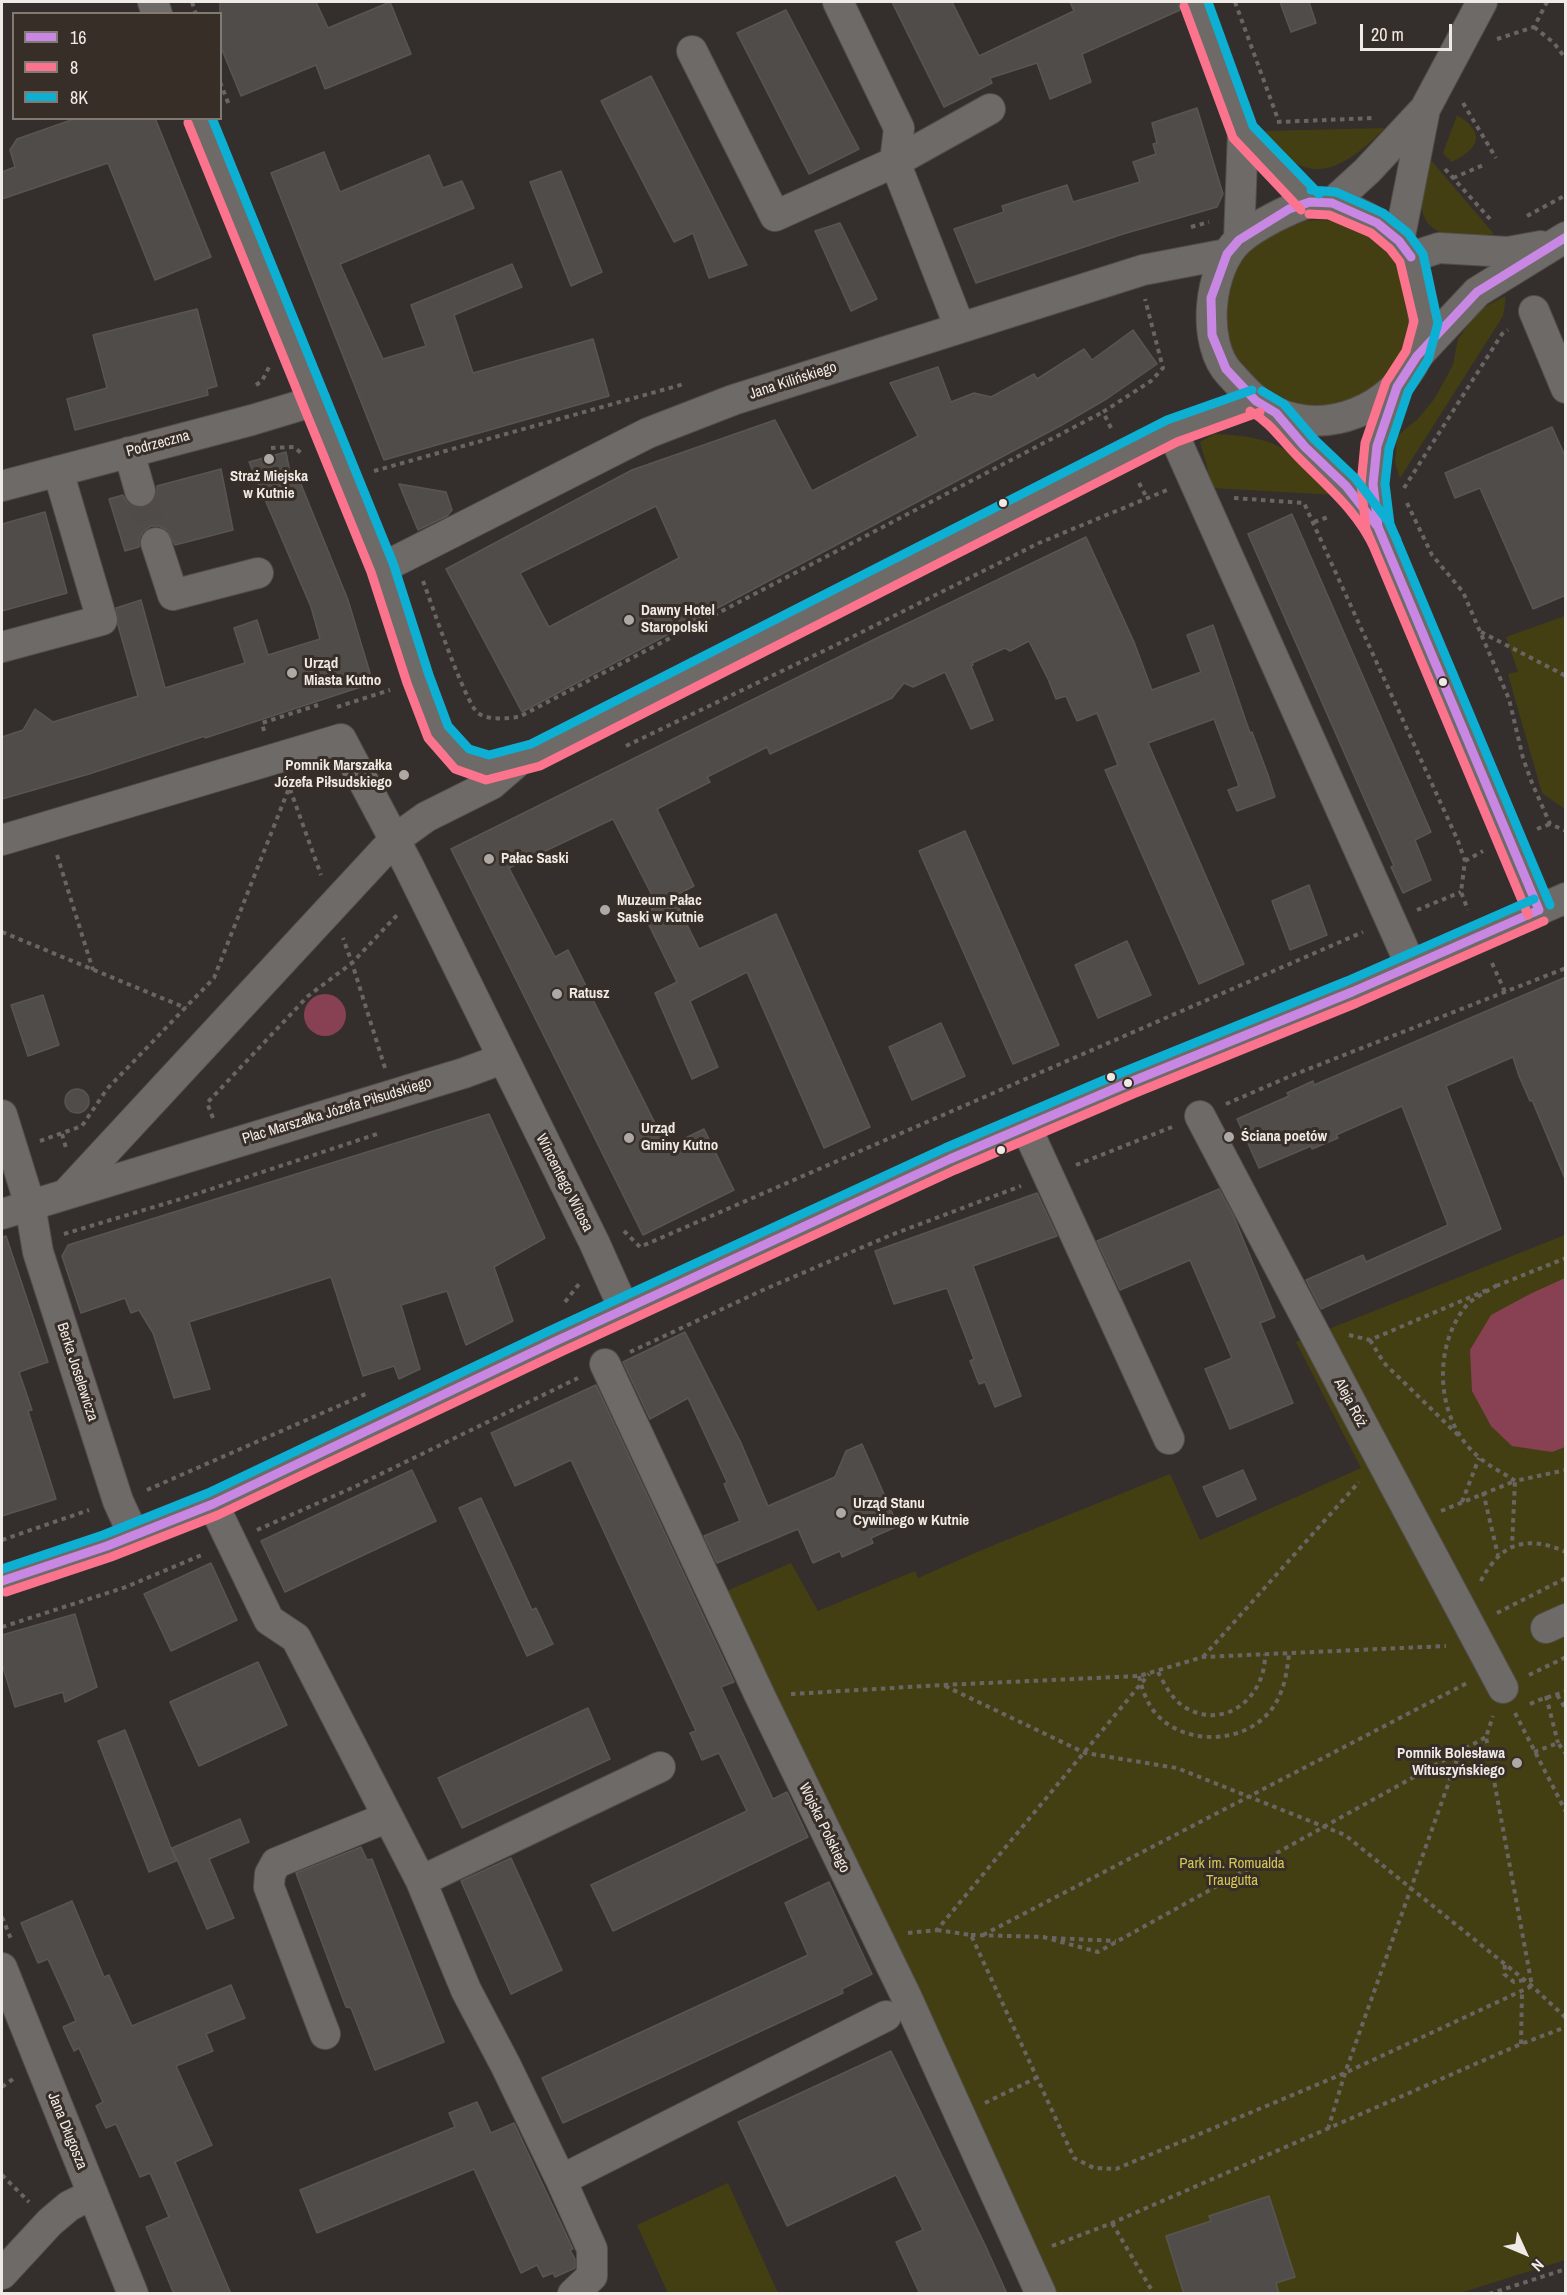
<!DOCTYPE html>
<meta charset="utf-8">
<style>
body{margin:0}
#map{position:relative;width:1567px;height:2295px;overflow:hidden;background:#342f2c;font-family:"Archivo Narrow",sans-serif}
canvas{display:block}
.frame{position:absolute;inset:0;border:3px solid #f0eae6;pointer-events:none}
.legend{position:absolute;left:12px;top:12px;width:210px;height:108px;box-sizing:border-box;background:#372e28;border:2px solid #817974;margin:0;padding:8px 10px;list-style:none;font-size:18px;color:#f0eae6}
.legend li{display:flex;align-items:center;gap:12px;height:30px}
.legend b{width:30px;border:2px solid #817974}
.north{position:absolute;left:1495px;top:2223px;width:60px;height:60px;-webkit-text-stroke:4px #372e28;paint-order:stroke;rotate:134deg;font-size:16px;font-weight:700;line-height:24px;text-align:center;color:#f0eae6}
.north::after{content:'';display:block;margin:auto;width:21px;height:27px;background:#f0eae6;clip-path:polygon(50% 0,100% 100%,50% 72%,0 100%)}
.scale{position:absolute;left:1360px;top:24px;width:92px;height:27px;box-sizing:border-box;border:3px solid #f0eae6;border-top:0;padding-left:8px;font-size:18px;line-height:21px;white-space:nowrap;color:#f0eae6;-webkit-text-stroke:4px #372e28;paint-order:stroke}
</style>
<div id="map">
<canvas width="1567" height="2295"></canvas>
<div class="frame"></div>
<ul class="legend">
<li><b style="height:8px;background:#c787e3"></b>16</li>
<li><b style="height:8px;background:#fc738d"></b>8</li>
<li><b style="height:8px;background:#0dafd3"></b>8K</li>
</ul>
<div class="north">N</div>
<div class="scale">20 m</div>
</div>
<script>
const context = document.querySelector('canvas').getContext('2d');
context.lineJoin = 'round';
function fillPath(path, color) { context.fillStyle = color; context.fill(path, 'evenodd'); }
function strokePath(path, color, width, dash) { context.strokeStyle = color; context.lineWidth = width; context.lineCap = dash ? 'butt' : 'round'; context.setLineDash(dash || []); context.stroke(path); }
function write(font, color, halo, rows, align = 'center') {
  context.font = font + ' "Archivo Narrow",sans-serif'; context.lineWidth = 6; context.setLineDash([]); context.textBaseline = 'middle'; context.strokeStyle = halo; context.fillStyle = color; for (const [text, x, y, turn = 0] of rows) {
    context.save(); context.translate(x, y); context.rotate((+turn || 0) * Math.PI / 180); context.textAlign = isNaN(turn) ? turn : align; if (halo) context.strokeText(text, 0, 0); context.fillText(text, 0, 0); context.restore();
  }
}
fillPath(new Path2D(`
 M1457 115C1486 133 1480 148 1452 162L1443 153Z
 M1385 128C1343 171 1304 192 1265 131Z
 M1429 158 1494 234C1464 239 1421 241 1421 200 1421 187 1426 171 1429 158Z
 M1224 314a94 94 0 1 1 188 0a94 94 0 1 1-188 0Z
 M1506 296 1503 316 1400 478 1395 463 1397 436 1418 419 1435 398 1453 365 1458 339 1480 309Z
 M1214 434C1278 436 1294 451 1336 495L1213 488 1200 442Z
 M1565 616H1566L1565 809 1542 793 1508 674 1518 672 1506 637Z
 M1565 1235V2260L1460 2293H1044L722 1593 791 1563 818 1611 915 1571 918 1578 977 1552 1170 1474 1200 1540 1361 1468 1296 1342Z
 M728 2183 778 2293H668L637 2225Z`), '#443f13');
fillPath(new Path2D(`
 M304 1015a21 21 0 1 1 42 0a21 21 0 1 1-42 0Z
 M1565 1278V1447L1552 1452 1512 1446 1491 1426 1472 1391 1470 1350 1491 1315 1530 1294Z`), '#874152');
const building = new Path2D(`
 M220 2H316L328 28 390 2 411 54 325 89 316 65 241 96 220 45Z
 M892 2H952L979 56 1074 11 1070 2H1178L1180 10 1082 54 1091 82 1050 99 1037 63 990 78 992 83 944 107Z
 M1280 2H1309L1316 23 1291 32Z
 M786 10 859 149 809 174 737 33Z
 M651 76 747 265 709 278 693 233 674 242 601 101Z
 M1197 108 1223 194 1217 207 1123 234 976 283 954 229 1004 212 1002 206 1067 185 1073 202 1140 182 1133 162 1156 154 1153 144 1157 143 1152 123Z
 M77 118H155L211 257 155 280 108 163 2 199V172L15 167 10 150 17 139Z
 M324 152 340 192 429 155 443 188 462 181 474 208 340 264 383 359 426 346 411 305 512 264 522 287 454 315 473 373 593 339 609 396 384 460 271 173Z
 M561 171 602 272 571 286 530 182Z
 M840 223 877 299 851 311 815 231Z
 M197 309 217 386 207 389 208 395 75 430 67 399 107 388 93 335Z
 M1133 330 1157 364 1108 398 1060 426 522 712 446 569 632 470 775 420 812 491 918 436 890 383 938 367 951 402 974 393 991 397 1034 374 1037 379 1084 349 1092 360ZM656 506 679 558 549 627 520 573Z
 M1552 427 1566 458V595L1533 609 1480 488 1455 498 1445 473Z
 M286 452 290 473 296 472 348 600 373 683 205 738V736L89 774 2 799V737L23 730 35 709 53 722 138 696 118 625 116 608 141 600 165 688 245 663 234 628 257 620 268 655 320 639 311 607 249 462Z
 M221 469 233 530 175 545 167 530 159 526H151L143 532 139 539V547L125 551 109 499 123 495 128 504 136 508H144L153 503 157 495V486Z
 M399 484 446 492 452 510 447 516 418 530Z
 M45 512 67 593 2 611V524Z
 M1292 514 1431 832 1415 840 1431 880 1403 893 1391 867 1394 866 1248 534Z
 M1086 537 1134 642 1152 690 1201 672 1187 635 1213 625 1250 733 1252 732 1268 775 1275 797 1237 811 1228 790 1239 786 1214 719 1148 743 1244 964 1199 984 1105 770 1118 765 1097 713 1077 721 1066 696 1056 699 1048 679 1029 641 1010 651 1005 648 972 663 973 665 971 666 993 720 971 729 945 672 913 687 904 683 892 698 770 754 767 747 707 777 710 782 657 809 694 886 657 905 613 819 509 868 555 957 568 950 667 1147 704 1129 734 1190 643 1235 451 849 873 640Z
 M965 831 1059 1045 1013 1064 919 851Z
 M1309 885 1327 935 1290 950 1272 901Z
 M674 898 699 949 776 914 870 1127 824 1148 747 972 690 1001 718 1067 692 1079 655 993 677 982 643 913Z
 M1127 941 1151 995 1098 1018 1075 965Z
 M1566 977V1181L1532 1100 1530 1101 1519 1076 1513 1057 1446 1086 1501 1229 1321 1309 1306 1280 1363 1255 1366 1262 1448 1225 1402 1106 1336 1135 1338 1138 1312 1149 1311 1146 1259 1168 1237 1119 1289 1096 1287 1093 1313 1081 1314 1085Z
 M43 995 59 1045 28 1056 11 1005Z
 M941 1023 965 1076 912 1100 889 1047Z
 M65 1101a12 12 0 1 1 24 0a12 12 0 1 1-24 0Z
 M489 1114 545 1238 494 1267 513 1321 466 1345 447 1291 401 1305 420 1369 399 1379 394 1366 363 1376 331 1277 189 1322 210 1389 174 1398 153 1333 139 1310 131 1313 125 1298 81 1313 62 1256 68 1245Z
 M1219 1189 1234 1217 1275 1317 1260 1323 1293 1403 1230 1429 1205 1369 1232 1358 1190 1260 1120 1290 1097 1241Z
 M1037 1193 1057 1236 973 1266 1021 1396 995 1407 985 1382 979 1384 970 1361 974 1359 947 1288 894 1304 875 1251Z
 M6 1236 48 1362 19 1372 32 1410 28 1411 56 1499 2 1516V1237Z
 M685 1332 741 1443 768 1506 835 1477 846 1451 862 1444 898 1526 871 1538 873 1543 842 1557 840 1551 813 1563 798 1529 717 1563 704 1536 740 1521 724 1484 727 1482 688 1398 650 1419 623 1362Z
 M596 1385 734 1682 721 1687 773 1799 787 1792 808 1837 613 1931 591 1885 747 1811 719 1753 702 1760 690 1733 696 1731 571 1460 515 1486 491 1433Z
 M412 1470 436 1521 285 1592 261 1541Z
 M1243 1470 1256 1499 1217 1517 1203 1487Z
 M481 1498 532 1610 536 1608 553 1644 527 1656 459 1508Z
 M211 1563 237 1620 171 1651 144 1594Z
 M75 1614 97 1687 65 1702 63 1692 15 1707 2 1664V1635Z
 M258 1662 287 1725 199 1766 170 1702Z
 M588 1708 610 1759 462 1828 438 1778Z
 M125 1730 176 1861 149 1872 98 1741Z
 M240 1819 249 1842 209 1859 234 1918 207 1929 172 1848Z
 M361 1847 367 1860 372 1859 444 2042 375 2070 351 2008 346 2007 296 1873Z
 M511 1858 562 1970 511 1994 461 1881Z
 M829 1882 872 1974 842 1989 843 1993 563 2123 542 2078 808 1955 785 1903Z
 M72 1901 104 1977 109 1975 132 2026 231 1985 245 2018 206 2034 213 2051 176 2066 212 2145 175 2162 231 2294H174L146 2227 169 2217 150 2173 140 2177 116 2124 106 2128 96 2106 103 2102 79 2048 74 2051 63 2027 76 2021 48 1959 38 1963 21 1923Z
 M891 2051 986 2247 1007 2294H920L896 2242 923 2230 896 2175 787 2226 738 2122Z
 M477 2102 491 2133 514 2123 573 2249 570 2250 575 2259V2268L555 2277 553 2273 543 2277 537 2265 521 2273 474 2169 317 2233 300 2190 455 2127 449 2113Z
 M1269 2196 1295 2277 1276 2283 1279 2294H1184L1166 2236 1211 2221 1209 2216Z`);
fillPath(building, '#4f4c49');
strokePath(building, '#595652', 1.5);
strokePath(new Path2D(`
 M140 491 156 543`), '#504b48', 30, [30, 15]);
const minor = new Path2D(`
 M153 2 157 14
 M838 2 899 128 895 162 960 328
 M1195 2 1243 132 1239 240
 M692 51 775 216 895 162 990 109
 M199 118 382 568 418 679 438 732 462 759 489 768 535 755 1172 431 1256 401
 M1243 132 1310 202
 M1310 202C1318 202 1326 202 1333 203 1359 211 1397 231 1410 256 1416 267 1417 283 1420 296 1425 317 1427 336 1417 357 1392 408 1329 436 1275 412 1256 404 1244 389 1230 374 1201 344 1208 268 1239 240 1256 225 1289 209 1310 202Z
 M1332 203 1367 171 1425 109 1482 2
 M1399 241 1425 109
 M1411 257 1439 248 1508 252 1541 246
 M1534 311 1566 388
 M1419 354 1477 292 1566 237
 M1397 387 1377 446 1373 484 1378 527 1539 910
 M1276 413 1305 447 1346 486 1378 527
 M1172 431 1411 966
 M129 452 140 491
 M2 486 252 420 315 401
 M156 543 173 595 258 573
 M382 568 648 433 733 400 1143 270 1227 254
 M2 647 102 620 58 471
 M2 840 341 739 408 865 594 1242 624 1309
 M2 1115 30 1205 38 1252 118 1501 134 1536
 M1200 1116C1300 1307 1401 1498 1503 1688
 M1026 1127 1169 1439
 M66 1194 394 840 426 817 492 784 515 764
 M2 1214 464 1073 502 1059
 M605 1364 760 1696 906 1996 1041 2294
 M213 1504 269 1620 296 1638 421 1881 466 1990 506 2066 561 2180 592 2249V2276L573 2294
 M2 1581 107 1546 213 1504 556 1341 950 1159 1128 1083 1352 992 1566 898
 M1546 1628 1566 1619
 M421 1881 660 1767
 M2 1968 133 2294
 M325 2034 269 1887 270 1874 276 1863 388 1817
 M561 2180 886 2016
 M2 2274 50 2222 69 2206 93 2194`);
strokePath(minor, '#524e4b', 32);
strokePath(new Path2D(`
 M192 2 196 14
 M1235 2 1279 122
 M1534 27 1554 43 1566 59
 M1497 39 1534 27 1547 2
 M220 82 229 105
 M1463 103 1496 158
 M1277 122 1374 118
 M1445 169 1490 219
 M1453 178 1486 164
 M1527 216 1566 195
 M1191 227 1209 222
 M256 385 262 381 269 367
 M1111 428 1103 412 1151 381 1163 368 1145 299
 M271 448 294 447 301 453
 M374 471 684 384
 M1139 483 1147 498
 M1404 488 1502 334 1508 330
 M1234 498 1304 503 1458 841 1465 861 1461 892 1468 910
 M1407 503 1432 555 1463 592 1509 699 1523 758 1532 783 1550 824 1566 831
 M1314 522 1331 516
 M423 581C431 602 465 703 478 713 489 721 506 718 519 717L1103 412
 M1481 632 1566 676
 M337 707 390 690
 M264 731 262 723 318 705
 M626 746 836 645 1039 543 1167 490
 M290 789 321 875
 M1537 829 1550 824
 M57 855 93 970
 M1465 861 1483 851
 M1417 910 1461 892
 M2 932 186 1008
 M1492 963 1505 992
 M385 1068 352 963 399 913
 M1226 1104 1293 1075 1566 968
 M213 1118 207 1103 308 996 352 963 343 938
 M62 1134 66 1148
 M40 1141 82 1126 107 1089 214 978 289 788 288 785
 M1076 1165 1172 1127
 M624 1231 640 1247 1363 932
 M64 1234 184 1198 377 1134
 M1497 1285C1487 1292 1473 1298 1466 1306 1431 1349 1436 1423 1480 1458 1490 1467 1504 1473 1515 1481L1566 1470
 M1496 1286 1566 1258
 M565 1302 579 1284
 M1349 1335 1370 1340 1487 1290
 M1370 1340 1384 1363 1459 1436
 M630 1352 763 1290 891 1235 1021 1186
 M147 1490 368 1393
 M1483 1492 1498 1555
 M1462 1502 1479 1458
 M1441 1511 1515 1481 1512 1546
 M257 1530 352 1488 578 1378
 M2 1540 89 1510
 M1481 1581C1483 1575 1487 1571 1491 1565 1511 1538 1537 1539 1566 1552
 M1497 1613 1566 1578
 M2 1627 126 1587 204 1554
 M1203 1657 1359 1482
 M1158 1672C1165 1685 1172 1700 1186 1708 1227 1731 1266 1695 1265 1654
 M1529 1675 1566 1657
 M1139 1676C1142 1689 1146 1700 1153 1710 1181 1747 1244 1745 1271 1710 1284 1693 1287 1673 1289 1653
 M945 1686 1085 1753 1177 1768 1345 1835 1532 1986 1566 2018
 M791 1694 943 1685 1139 1676 1203 1657 1446 1646
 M1557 1695 1566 1709
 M1546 1696 1558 1743
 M1530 1704C1542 1698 1554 1696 1566 1691
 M1515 1713 1566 1812
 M1534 1752 1558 1743 1566 1754
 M2 1917 11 1939
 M937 1930 971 1935 1074 2158 1094 2168 1116 2169 1345 2073 1532 1986 1486 1737 1493 1716
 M908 1933 937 1930 1149 1674
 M971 1935 1045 1937
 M983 1935 1467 1683
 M1043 1937 1098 1952 1486 1737
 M1052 1938 1116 1941
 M1505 1965 1504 1974 1514 1982 1524 1980
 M1521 2044 1522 1991
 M2 2087 13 2079
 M985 2103 1036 2078
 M1328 2129 1345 2073 1460 1751
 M2 2175 29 2202
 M1112 2223 1154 2294
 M1052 2246 1112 2223 1521 2044 1566 2027
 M1489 2294 1566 2269`), '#696563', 4, [4.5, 4.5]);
strokePath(minor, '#6e6a68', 30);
strokePath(new Path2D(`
 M1411 257 1399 241 1377 223 1332 203 1310 202 1289 209 1239 240 1227 254 1211 298 1212 335 1226 369 1256 401 1276 413 1305 447 1346 486 1378 527 1539 910
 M1386 546 1378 527 1373 484 1377 446 1397 387 1417 356 1477 292 1566 237
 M2 1581 107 1546 213 1504 556 1341 950 1159 1128 1083 1352 992 1539 910`), '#c787e3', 9);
strokePath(new Path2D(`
 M1184 6 1233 138 1301 210
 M188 123 371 572 407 683 428 738 455 769 486 780 540 766 1177 442 1260 412
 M1309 214 1329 215 1371 233 1390 249 1400 262 1414 321 1406 351 1386 382 1365 443 1361 484 1366 529 1528 915
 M1250 411C1273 425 1279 438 1297 456 1326 486 1358 511 1375 550
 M6 1592 111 1557 218 1515 561 1352 955 1170 1133 1094 1357 1003 1544 921`), '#fc738d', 9);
strokePath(new Path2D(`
 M1208 2 1253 126 1319 194
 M212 118 393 563 429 675 448 726 469 749 489 755 531 744 1167 420 1252 390
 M1311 190 1336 192 1383 213 1408 233 1423 254 1438 323 1428 360 1408 392 1389 449 1385 484 1390 524 1550 905
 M1262 391 1284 404 1314 439 1355 478 1388 521 1397 540
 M2 1569 103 1535 208 1493 551 1330 945 1148 1123 1072 1347 981 1534 899`), '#0dafd3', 9);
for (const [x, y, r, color] of [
 [269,459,6,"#aea9a5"],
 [1003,503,5,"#f0eae6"],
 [629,620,6,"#aea9a5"],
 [292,673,6,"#aea9a5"],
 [1443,682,5,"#f0eae6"],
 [404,775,6,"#aea9a5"],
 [489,859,6,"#aea9a5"],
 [605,910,6,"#aea9a5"],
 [557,994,6,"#aea9a5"],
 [1111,1077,5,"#f0eae6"],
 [1128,1083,5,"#f0eae6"],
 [1229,1137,6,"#aea9a5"],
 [629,1138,6,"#aea9a5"],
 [1001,1150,5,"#f0eae6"],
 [841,1513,6,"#aea9a5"],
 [1517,1763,6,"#aea9a5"]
]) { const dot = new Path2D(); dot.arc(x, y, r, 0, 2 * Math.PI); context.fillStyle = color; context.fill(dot); strokePath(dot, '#372e28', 2); }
write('15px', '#f0eae6', '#372e28', [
 ["Jana Kilińskiego",793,381,-18],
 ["Podrzeczna",158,444,-15],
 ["Plac Marszałka Józefa Piłsudskiego",337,1111,-17],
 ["Wincentego Witosa",564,1183,63],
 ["Berka Joselewicza",77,1372,72],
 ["Aleja Róż",1350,1403,62],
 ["Wojska Polskiego",824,1828,64],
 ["Jana Długosza",67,2131,68]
]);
write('bold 15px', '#f0eae6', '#372e28', [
 ["Straż Miejska",269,477,"center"],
 ["w Kutnie",269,494,"center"],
 ["Dawny Hotel",641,611],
 ["Staropolski",641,628],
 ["Urząd",304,664],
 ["Miasta Kutno",304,681],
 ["Pomnik Marszałka",392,766,"right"],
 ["Józefa Piłsudskiego",392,783,"right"],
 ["Pałac Saski",501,859],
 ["Muzeum Pałac",617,901],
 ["Saski w Kutnie",617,918],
 ["Ratusz",569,994],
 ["Urząd",641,1129],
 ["Gminy Kutno",641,1146],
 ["Ściana poetów",1241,1137],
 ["Urząd Stanu",853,1504],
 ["Cywilnego w Kutnie",853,1521],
 ["Pomnik Bolesława",1505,1754,"right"],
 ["Wituszyńskiego",1505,1771,"right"]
], 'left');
write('15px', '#d4c755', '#372e28', [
 ["Park im. Romualda",1232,1864],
 ["Traugutta",1232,1881]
]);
</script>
